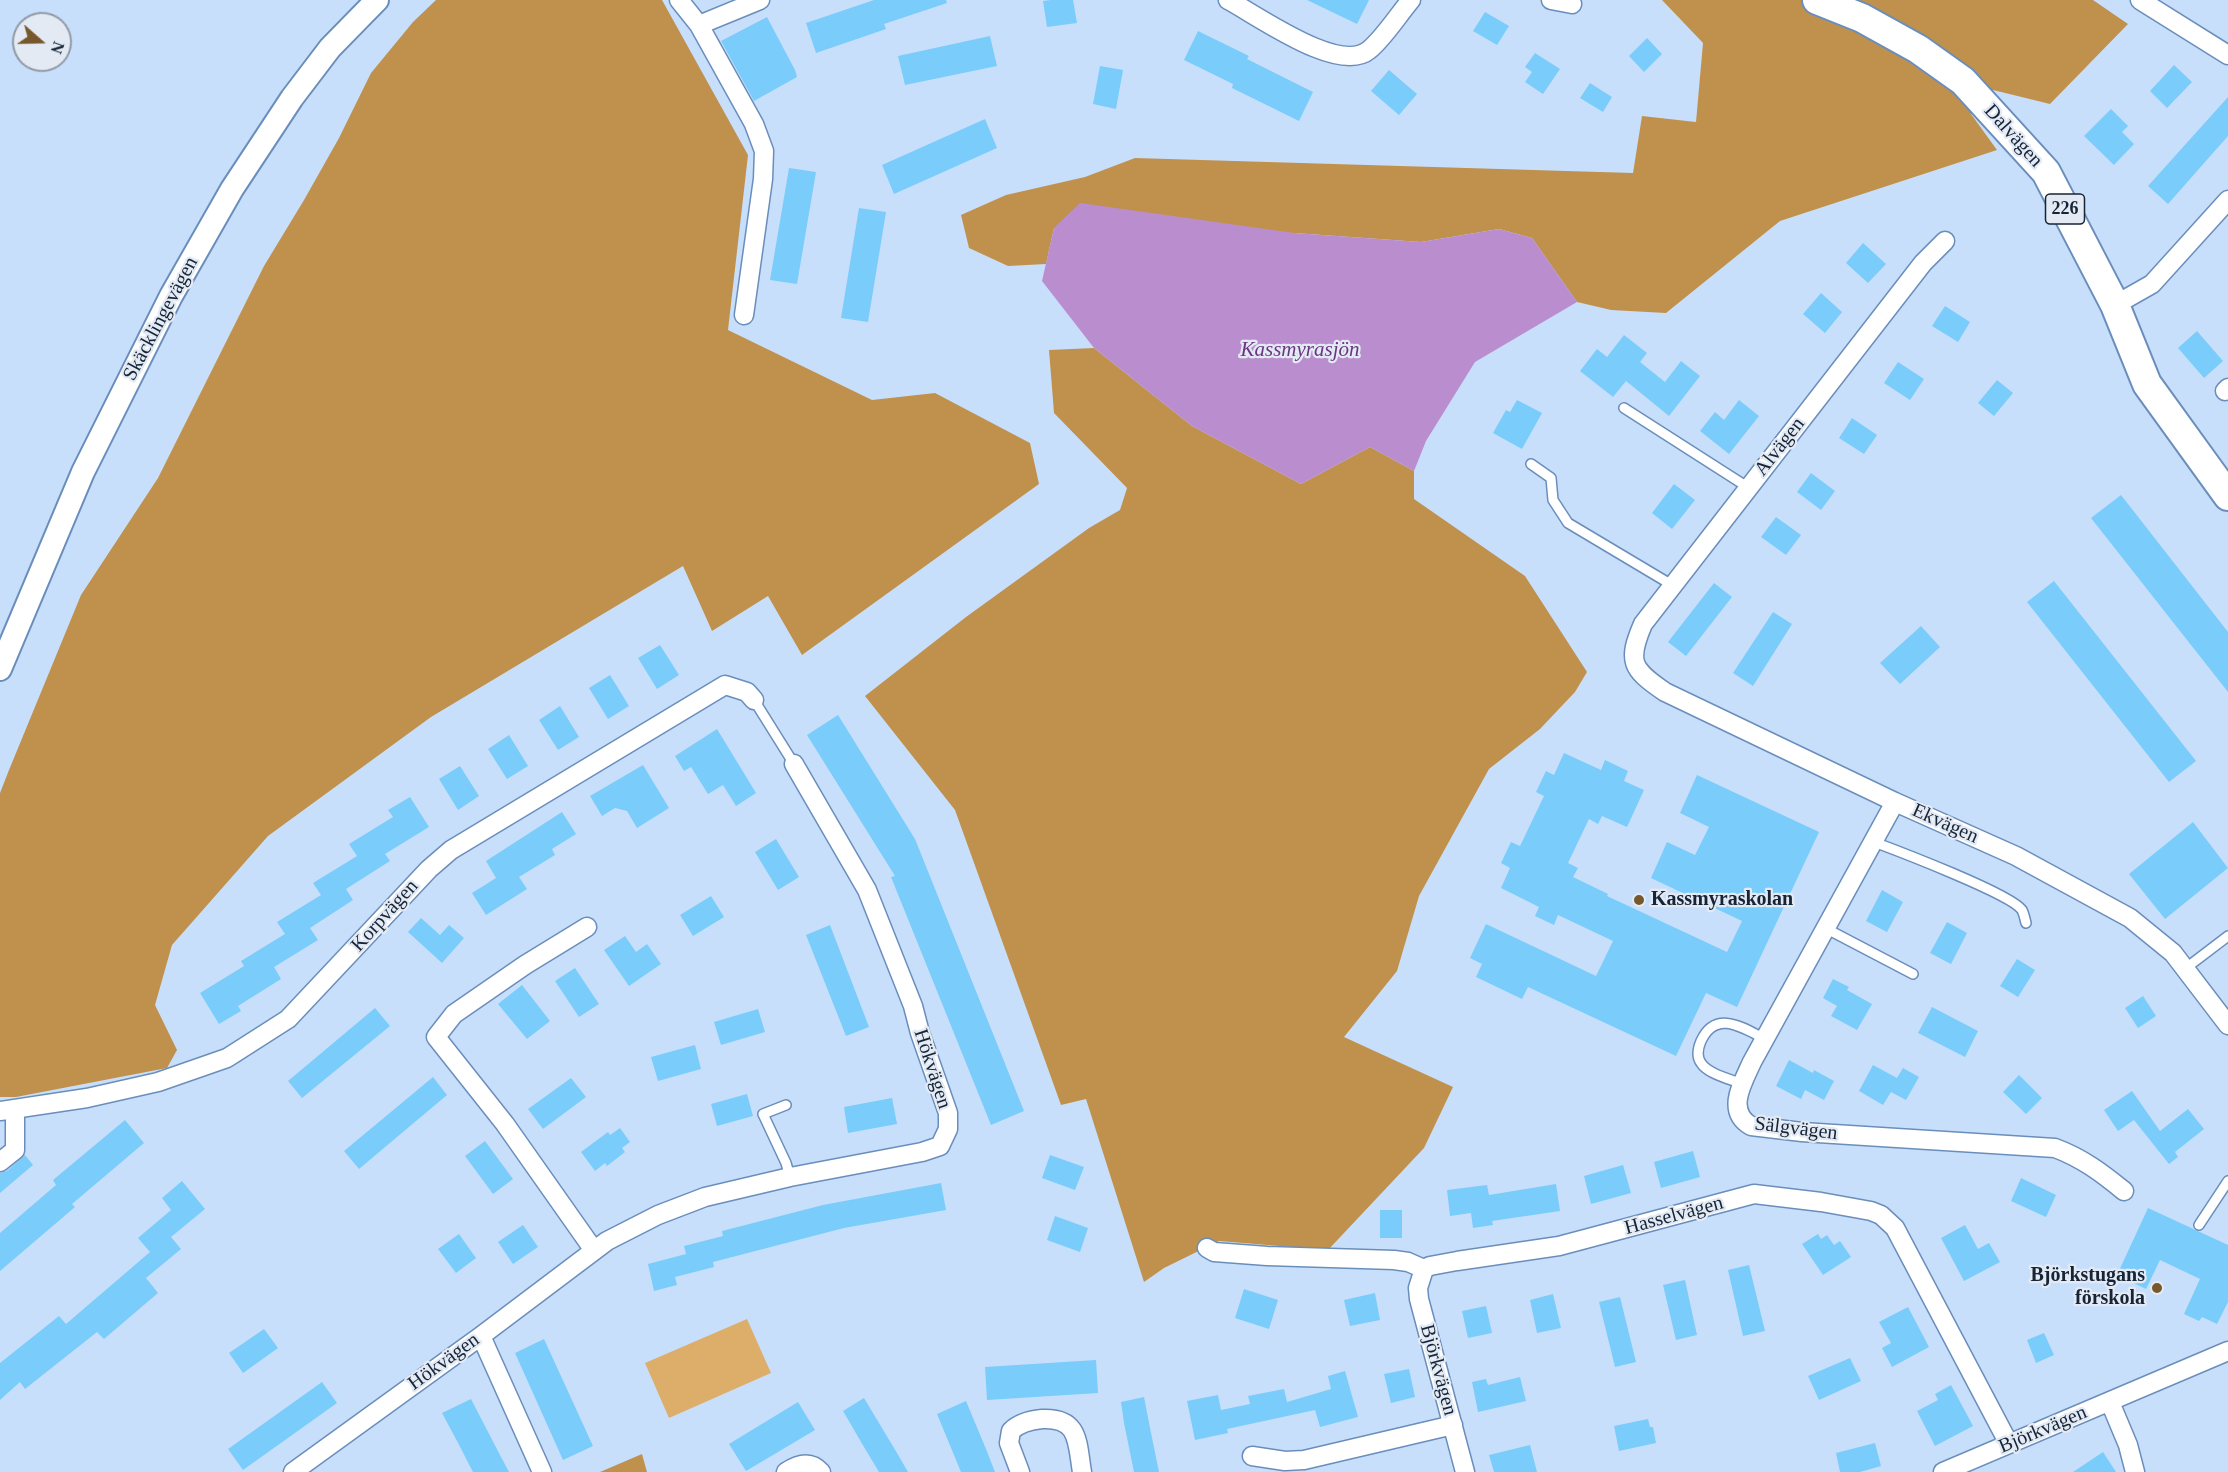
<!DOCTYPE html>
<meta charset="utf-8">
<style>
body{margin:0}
#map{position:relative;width:2228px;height:1472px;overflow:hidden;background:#c8dffc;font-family:"Times New Roman",serif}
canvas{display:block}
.north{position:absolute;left:12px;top:12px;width:60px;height:60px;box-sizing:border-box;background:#e3eaf4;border:2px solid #919ba8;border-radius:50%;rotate:110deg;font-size:16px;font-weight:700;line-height:24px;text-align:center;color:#152436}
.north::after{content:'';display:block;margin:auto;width:21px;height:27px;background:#76582c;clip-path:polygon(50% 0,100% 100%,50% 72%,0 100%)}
</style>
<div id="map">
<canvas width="2228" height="1472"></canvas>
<div class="north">N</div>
</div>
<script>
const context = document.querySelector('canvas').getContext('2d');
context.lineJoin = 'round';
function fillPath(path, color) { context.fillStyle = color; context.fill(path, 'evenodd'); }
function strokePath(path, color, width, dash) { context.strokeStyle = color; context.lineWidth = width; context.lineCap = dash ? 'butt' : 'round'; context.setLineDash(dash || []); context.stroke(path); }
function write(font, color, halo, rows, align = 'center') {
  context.font = font + ' "Times New Roman",serif'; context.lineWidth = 4.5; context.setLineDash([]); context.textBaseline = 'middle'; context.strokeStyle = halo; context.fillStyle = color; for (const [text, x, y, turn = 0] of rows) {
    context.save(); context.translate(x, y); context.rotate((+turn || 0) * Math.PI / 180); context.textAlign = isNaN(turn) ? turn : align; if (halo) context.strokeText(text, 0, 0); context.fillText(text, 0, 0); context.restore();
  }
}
fillPath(new Path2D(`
 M747 1319 771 1373 669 1418 645 1363Z`), '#ddad6a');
fillPath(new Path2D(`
 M436 0H662L748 155 728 330 872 400 935 393 1030 443 1039 484 802 655 768 596 712 631 683 566 431 717 268 836 172 945 155 1005 177 1050 167 1068 16 1097H0V793L9 770 81 595 158 478 264 266 304 200 339 138 371 73 413 22Z
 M1662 0H2093L2128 24 2050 104 1993 90 1971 114 1997 150 1780 221 1666 313 1611 310 1577 302 1532 238 1499 229 1421 242 1294 233 1054 228 1046 264 1008 266 969 248 961 215 1006 195 1085 177 1135 158 1633 173 1642 116 1696 122 1703 43Z
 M1094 348 1192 426 1301 484 1370 447 1414 471V499L1525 576 1587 672 1575 692 1540 729 1489 769 1419 896 1397 971 1344 1037 1453 1087 1424 1148 1328 1250 1219 1241 1164 1268 1144 1282 1086 1099 1061 1105 955 810 865 696 966 617 1089 528 1120 510 1127 488 1054 413 1049 350Z
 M642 1454 647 1472H600Z`), '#c0914d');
fillPath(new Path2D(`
 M1080 203 1294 233 1421 242 1499 229 1532 238 1577 302 1475 362 1426 441 1414 471 1370 447 1301 484 1192 426 1094 348 1042 281 1054 228Z`), '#ba8ece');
fillPath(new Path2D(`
 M874 0H946L947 3 884 24 886 29 816 53 806 23Z
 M1051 0H1073L1077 23 1047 27 1043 1Z
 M1307 0H1369L1357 24Z
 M1485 12 1509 26 1497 45 1473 31Z
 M767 17 795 70 797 77 754 101 721 41Z
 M1198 31 1249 56 1247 59 1313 92 1299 121 1232 88 1233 84 1184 60Z
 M990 36 997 66 905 85 898 56Z
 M1647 38 1662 54 1644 72 1629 56Z
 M1535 53 1560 69 1543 94 1525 82 1532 72 1525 67Z
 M2174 65 2192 82 2167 108 2150 91Z
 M1100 66 1123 70 1116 109 1093 104Z
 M1389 70 1417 94 1399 115 1371 91Z
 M1590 83 1612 97 1603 112 1580 98Z
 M2228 97V136L2168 204 2148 186Z
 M2111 109 2128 126 2122 132 2134 144 2114 165 2084 136Z
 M985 119 997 148 894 194 882 165Z
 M789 168 816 172 797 284 770 280Z
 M859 208 886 212 868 322 841 318Z
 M1863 243 1886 264 1868 283 1846 263Z
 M1821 293 1842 312 1825 333 1803 314Z
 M1945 306 1970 322 1958 342 1932 326Z
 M2197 331 2223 361 2204 378 2178 348Z
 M1624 335 1647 353 1640 362 1665 382 1681 361 1700 376 1669 416 1626 381 1613 397 1580 371 1597 349 1607 357Z
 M1898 362 1924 379 1910 400 1884 383Z
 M1997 380 2013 393 1994 416 1978 403Z
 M1517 400 1542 413 1522 449 1493 433 1506 410 1510 412Z
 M1739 400 1759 416 1729 454 1700 431 1715 412 1724 420Z
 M1852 418 1877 435 1864 454 1839 438Z
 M1811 473 1835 491 1821 510 1797 492Z
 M1674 484 1695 500 1672 529 1652 513Z
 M2121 495 2228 632V692L2091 518Z
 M1776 517 1801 535 1786 555 1761 537Z
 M2054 581 2196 761 2169 782 2027 602Z
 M1714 583 1732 597 1686 656 1668 642Z
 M1773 612 1792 624 1753 686 1733 673Z
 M1921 626 1940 647 1900 684 1880 663Z
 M660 645 679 675 657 689 638 658Z
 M610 675 629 706 608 719 589 688Z
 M560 706 579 737 558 750 539 720Z
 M838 715 915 839 1024 1111 991 1125 891 877 895 876 807 735Z
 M717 729 756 793 736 806 723 785 708 794 691 767 684 771 675 756Z
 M509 735 528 766 507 779 488 749Z
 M1564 753 1601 770 1605 760 1628 771 1624 781 1644 790 1627 827 1602 816 1598 824 1589 819 1568 863 1578 868 1573 877 1608 894 1607 896 1727 952 1742 921 1651 878 1667 842 1695 855 1709 827 1680 813 1697 775 1819 832 1737 1007 1706 993 1676 1056 1528 987 1522 999 1476 977 1482 964 1470 958 1486 924 1596 976 1613 941 1558 915 1554 925 1535 916 1539 907 1501 888 1510 868 1501 863 1511 842 1520 846 1544 796 1536 792 1546 771 1554 775Z
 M643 765 669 808 637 828 627 811 615 808 602 816 590 796Z
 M460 766 479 796 458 810 439 779Z
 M410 797 429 827 385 854 390 861 346 889 353 900 310 928 318 940 274 967 281 979 238 1006 241 1011 219 1024 200 993 244 966 241 961 285 934 277 922 321 895 313 883 357 856 349 844 393 817 388 810Z
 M562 812 576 834 552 849 555 855 519 877 527 889 486 915 472 893 496 878 486 861Z
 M2193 822 2228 868 2165 919 2129 874Z
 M776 839 799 877 778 890 755 852Z
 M1882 890 1903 902 1887 932 1866 921Z
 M711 896 724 917 693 936 680 915Z
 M421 918 440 935 449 925 464 938 442 963 408 932Z
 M1947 922 1967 933 1951 964 1930 953Z
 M830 925 869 1027 846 1036 806 935Z
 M625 936 636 952 647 944 661 964 629 986 604 950Z
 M2017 959 2035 970 2018 997 2000 986Z
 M575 968 599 1004 579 1017 555 981Z
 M1833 979 1849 987 1847 990 1872 1004 1857 1030 1831 1016 1837 1006 1823 998Z
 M522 985 550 1021 527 1039 498 1004Z
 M2143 996 2156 1016 2138 1028 2125 1008Z
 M1932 1007 1978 1031 1965 1057 1918 1033Z
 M375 1008 390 1026 302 1098 288 1081Z
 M758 1009 765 1032 721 1045 714 1022Z
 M695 1045 701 1069 658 1081 651 1057Z
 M1789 1060 1813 1073 1814 1070 1834 1081 1824 1100 1805 1090 1801 1099 1776 1086Z
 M1873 1065 1897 1078 1903 1068 1919 1077 1906 1100 1891 1092 1883 1105 1859 1091Z
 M2019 1075 2042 1098 2026 1114 2003 1092Z
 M433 1077 447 1095 359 1169 344 1151Z
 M571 1078 586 1097 543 1129 528 1109Z
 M2132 1091 2160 1131 2188 1109 2204 1129 2175 1152 2178 1157 2169 1164 2134 1120 2118 1131 2104 1110Z
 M747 1094 753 1116 717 1126 711 1104Z
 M892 1098 897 1124 848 1133 844 1107Z
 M125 1120 144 1143 72 1204 75 1207 0 1271V1233L56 1185 53 1180Z
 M620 1128 630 1142 622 1148 625 1152 607 1166 605 1163 595 1171 581 1152 608 1132 610 1135Z
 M485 1141 513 1179 493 1194 465 1156Z
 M1693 1151 1700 1177 1661 1188 1654 1162Z
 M25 1155 33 1165 0 1193V1173L7 1171Z
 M1050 1155 1084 1167 1075 1190 1042 1178Z
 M1623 1165 1631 1193 1591 1204 1584 1176Z
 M2021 1178 2056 1195 2046 1217 2011 1201Z
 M182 1181 205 1209 171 1237 181 1249 146 1278 158 1293 104 1339 97 1332 25 1389 20 1382 0 1400V1363L59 1316 66 1324 150 1252 138 1238 171 1210 162 1198Z
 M941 1183 946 1210 844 1228 713 1262 714 1267 675 1277 677 1285 654 1291 648 1264 686 1254 684 1246 723 1236 722 1231 823 1205Z
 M1556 1184 1560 1211 1492 1221 1493 1225 1473 1228 1471 1213 1450 1216 1447 1190 1487 1185 1489 1195Z
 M2148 1208 2228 1245V1302L2217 1324 2202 1317 2199 1321 2184 1314 2200 1279 2160 1260 2146 1289 2117 1275Z
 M1380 1210H1402V1238H1380Z
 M1055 1216 1088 1228 1080 1252 1047 1240Z
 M523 1225 538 1247 513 1264 498 1242Z
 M1965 1225 1978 1249 1989 1243 2000 1262 1964 1281 1941 1238Z
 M459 1234 476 1258 456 1273 438 1249Z
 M1818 1234 1821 1239 1827 1235 1834 1245 1840 1241 1851 1257 1823 1275 1802 1244Z
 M1749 1265 1765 1331 1743 1336 1728 1270Z
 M1685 1280 1697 1335 1676 1340 1663 1285Z
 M1244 1289 1278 1300 1269 1329 1235 1318Z
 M1375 1293 1380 1320 1350 1326 1344 1300Z
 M1553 1294 1561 1328 1537 1333 1530 1300Z
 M1620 1297 1636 1362 1615 1367 1599 1302Z
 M1486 1306 1492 1333 1468 1338 1462 1311Z
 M1908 1307 1929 1347 1892 1367 1882 1348 1891 1343 1879 1322Z
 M264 1329 278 1348 243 1373 229 1353Z
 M2044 1333 2054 1355 2036 1363 2027 1340Z
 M544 1339 593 1446 563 1460 515 1353Z
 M1850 1358 1861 1381 1819 1400 1808 1376Z
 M1096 1360 1098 1393 987 1400 985 1367Z
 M1409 1369 1415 1397 1391 1403 1384 1374Z
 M1345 1371 1358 1417 1320 1427 1315 1410 1227 1429 1228 1433 1195 1440 1187 1401 1218 1395 1221 1410 1250 1404 1248 1396 1284 1389 1287 1402 1331 1389 1328 1376Z
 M1520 1377 1526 1401 1478 1412 1472 1382 1486 1379 1488 1385Z
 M322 1382 337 1403 243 1470 228 1449Z
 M1951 1385 1973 1426 1935 1446 1917 1411 1938 1400 1935 1394Z
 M1144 1397 1150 1428 1159 1472H1134L1124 1423 1121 1402Z
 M864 1398 897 1453 908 1472H879L864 1447 843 1411Z
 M471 1399 500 1455 509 1472H473L457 1441 442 1413Z
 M966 1401 986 1449 995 1472H961L937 1414Z
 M798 1402 815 1430 746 1471 729 1444Z
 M1648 1419 1650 1427H1653L1656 1443 1619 1451 1614 1426Z
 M1875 1443 1881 1466 1860 1472H1840L1836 1453Z
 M1530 1445 1537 1472H1494L1489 1455Z
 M2103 1452 2116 1472H2073Z`), '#7accfa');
const service = new Path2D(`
 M1624 408 1749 488
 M1531 464 1551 478 1553 500 1568 523 1672 585
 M754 700 794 764
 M1874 842C1898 851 2011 894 2022 910 2024 914 2025 919 2026 923
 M1825 928 1913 974
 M2186 968 2228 936
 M1742 1084C1730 1079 1708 1074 1701 1063 1696 1056 1698 1048 1701 1041 1716 1009 1743 1028 1765 1039
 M786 1105 763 1114 786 1163 790 1177
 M2199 1225 2228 1181`);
const minor = new Path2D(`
 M679 0 699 25 760 0
 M1228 0C1257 15 1339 75 1369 50 1383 39 1399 14 1411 0
 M1551 0 1572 4
 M2140 0 2228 55
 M699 25 754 124 764 151 763 179 744 315
 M1945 241 1923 263 1643 624C1627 661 1631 669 1665 692L1895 802 2016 856 2130 918 2173 953 2228 1025
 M2115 305 2152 284 2228 200
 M2225 391 2228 388
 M1895 802 1752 1062C1743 1082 1725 1111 1751 1126L1802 1132 2055 1148C2082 1158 2102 1173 2124 1191
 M587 927 525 965 454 1014 436 1037 505 1124 593 1249
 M0 1111 87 1098 158 1082 227 1058 288 1019 429 869 451 850 725 685 747 692 754 700
 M0 1162 15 1150V1110
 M1207 1248 1214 1252 1267 1256 1394 1260 1408 1262 1424 1269 1430 1266 1457 1261 1559 1246 1754 1194 1821 1202 1871 1211 1881 1215 1895 1228 2009 1444
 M1424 1269 1418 1288 1419 1299 1465 1472
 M481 1336 542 1472
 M2110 1402 2128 1445 2135 1472
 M1252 1456 1285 1461 1304 1460 1453 1425
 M293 1472 481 1336 607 1241 658 1215 705 1197 790 1177 922 1152 940 1146 948 1129V1113L920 1033 913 1006 867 890 794 764
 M786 1472C798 1464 810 1460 821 1472
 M1020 1472 1009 1443 1011 1431C1019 1423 1031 1420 1042 1419 1080 1417 1077 1443 1082 1472
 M1943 1472 2228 1351`);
const tertiary = new Path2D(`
 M0 669 83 472 171 296 232 189 292 98 330 48 377 0`);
const primary = new Path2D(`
 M1817 0 1862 18 1918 49 1963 81 2046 172 2115 305 2147 384 2228 496`);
strokePath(service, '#6a8ebb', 12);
strokePath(minor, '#6a8ebb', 21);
strokePath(tertiary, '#6a8ebb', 26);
strokePath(primary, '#6a8ebb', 32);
strokePath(service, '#fff', 9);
strokePath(minor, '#fff', 18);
strokePath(tertiary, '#fff', 22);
strokePath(primary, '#fff', 28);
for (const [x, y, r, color] of [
 [1639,900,6,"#76582c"],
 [2157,1288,6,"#76582c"]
]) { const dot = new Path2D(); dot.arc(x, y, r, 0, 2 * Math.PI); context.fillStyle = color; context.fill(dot); strokePath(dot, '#e3eaf4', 2); }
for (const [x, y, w] of [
 [2065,209,39]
]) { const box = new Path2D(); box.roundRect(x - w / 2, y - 15, w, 30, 4.5); context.fillStyle = '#e3eaf4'; context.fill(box); strokePath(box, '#152436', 1.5); }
write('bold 18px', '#152436', null, [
 ["226",2065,209]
]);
write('20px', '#152436', '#e3eaf4', [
 ["Dalvägen",2013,136,48],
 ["Skäcklingevägen",161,319,-62],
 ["Alvägen",1780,447,-52],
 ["Ekvägen",1945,824,24],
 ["Korpvägen",385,916,-48],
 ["Hökvägen",932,1069,72],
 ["Sälgvägen",1796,1129,7],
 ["Hasselvägen",1674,1216,-15],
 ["Hökvägen",444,1362,-36],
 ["Björkvägen",1438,1370,75],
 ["Björkvägen",2043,1430,-23]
]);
write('bold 20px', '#152436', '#e3eaf4', [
 ["Kassmyraskolan",1651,900],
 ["Björkstugans",2145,1276,"right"],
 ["förskola",2145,1299,"right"]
], 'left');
write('italic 21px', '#6c3582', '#e3eaf4', [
 ["Kassmyrasjön",1300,350]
]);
</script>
